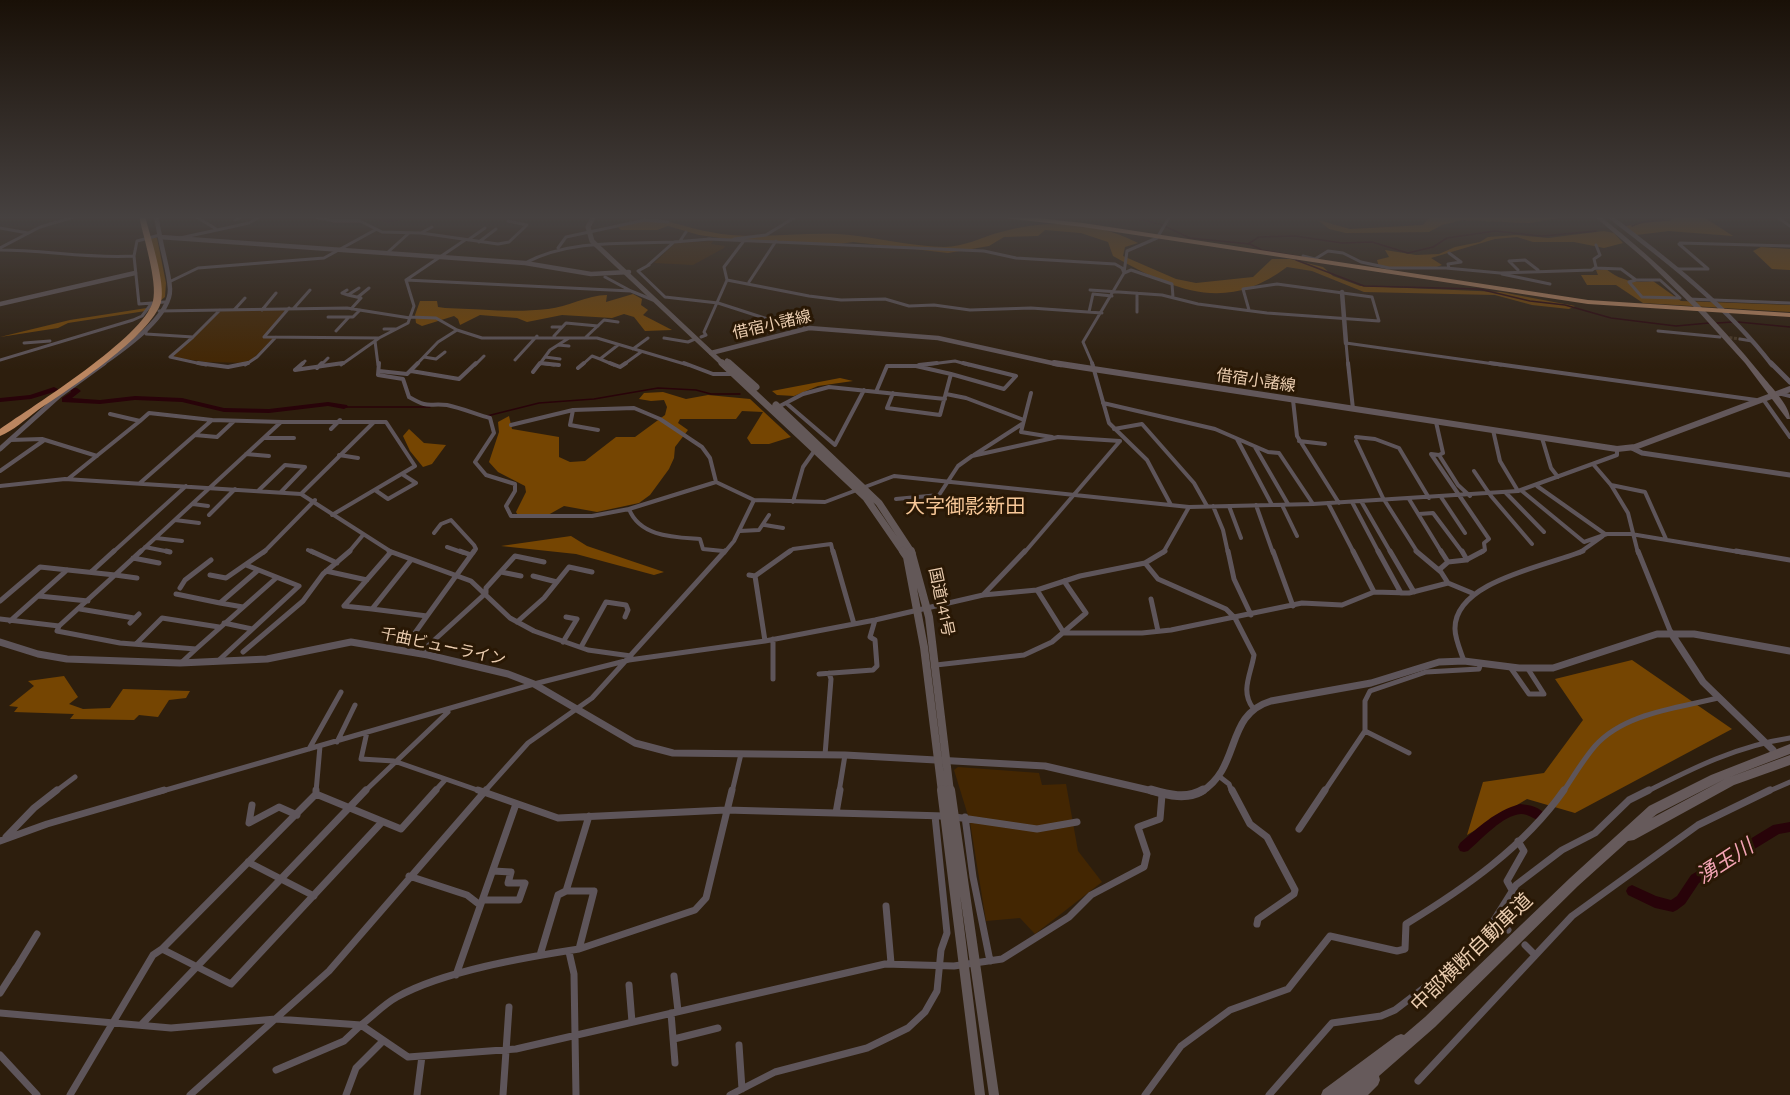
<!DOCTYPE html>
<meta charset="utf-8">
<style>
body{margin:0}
canvas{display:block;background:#2d1e0d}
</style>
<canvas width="1790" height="1095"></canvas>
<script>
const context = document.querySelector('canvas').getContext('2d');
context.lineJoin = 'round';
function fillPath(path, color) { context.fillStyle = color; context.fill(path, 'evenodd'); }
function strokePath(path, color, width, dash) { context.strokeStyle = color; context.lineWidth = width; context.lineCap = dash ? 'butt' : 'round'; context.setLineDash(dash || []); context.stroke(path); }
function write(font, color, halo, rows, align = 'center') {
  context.font = font + ' "Work Sans","Noto Sans JP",sans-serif'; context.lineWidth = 6; context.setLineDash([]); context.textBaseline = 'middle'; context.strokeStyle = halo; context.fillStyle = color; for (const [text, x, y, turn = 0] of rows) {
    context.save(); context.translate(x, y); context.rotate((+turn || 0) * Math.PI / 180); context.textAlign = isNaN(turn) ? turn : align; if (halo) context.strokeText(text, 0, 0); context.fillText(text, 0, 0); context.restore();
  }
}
fillPath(new Path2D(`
 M713 241 711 244 725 246 724 248 693 265 654 263 675 243Z
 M286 309 264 337 275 338 248 363 206 362 172 357 221 311Z
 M958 767 1039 773 1042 785 1066 784 1078 851 1102 882 1035 934 1020 918 986 921 970 822 954 770Z`), '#432602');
fillPath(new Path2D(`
 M1431 216H1571L1529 223 1462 220 1442 225 1429 232 1346 233 1329 229 1318 220 1350 229 1423 225Z
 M1687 216H1702L1733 236 1669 231 1636 235 1626 226Z
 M655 219C681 224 705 233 731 235 773 239 816 230 858 236 886 240 916 246 944 247 965 247 981 237 1001 232 1046 219 1096 221 1138 243L1125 247 1123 256 1176 279 1196 283 1253 277 1272 259H1290L1323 267 1333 276 1360 286 1501 292 1575 306 1569 309 1532 305 1495 295 1364 292 1312 271 1287 267C1225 314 1174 290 1113 256L1108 242 1081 233 1045 230 1038 236 1004 237 989 246 948 253 853 242 839 244 741 241 699 235 668 226 657 230H621L617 226Z
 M1604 231 1614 233 1623 243 1604 248 1574 242H1533L1517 237 1495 239 1431 258 1442 265 1434 268 1379 267 1377 260 1389 257 1385 250 1416 255 1439 254 1455 247 1480 242 1488 237 1516 235 1548 238Z
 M152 237 157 238 166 283 165 297 160 301C161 277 155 262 150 240Z
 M1761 247 1790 249V270L1772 269 1753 251Z
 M1606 269C1621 281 1634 283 1653 281L1681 301 1790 305V312L1643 303 1616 285H1587L1581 275H1598L1596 270Z
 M633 294 642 299 641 305 648 310 643 315 672 330 645 331 634 317 624 314 612 318 562 315 527 322 517 318 480 315 460 325 458 319 454 316 422 326 416 323 415 315 420 301H437L438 307 445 308C479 309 514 313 548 309 568 307 587 295 607 295L606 302Z
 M153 307 152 310 68 323 58 328 0 337 70 320Z
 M840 378 853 381 818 386 794 396 777 395 772 391Z
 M663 392 686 399 708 395 750 399 791 437 769 444H751L747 438 763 412 742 411 736 419H680L678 423 688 430 675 447 674 458 669 469 650 495 639 503 597 512 564 506 548 515 519 517 516 512 526 492 525 486 498 472 489 462 499 432 498 422 509 416 512 429 559 437V457L570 462 585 461 616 437H635L665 415 667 407 664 400 651 401 639 399 644 393Z
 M409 429 424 443 446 445 432 464 423 467 410 451 403 436Z
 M571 536 587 546 664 572 654 575 576 554 501 546Z
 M1632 660 1732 729 1575 813 1527 799 1467 835 1483 782 1544 773 1583 720 1555 679Z
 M64 676 78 697 69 704 83 709 110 708 123 689 190 691 186 698 169 700 158 717 139 715 134 720 70 719 74 714 14 712 18 707 9 706 34 686 28 681Z`), '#754502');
strokePath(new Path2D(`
 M1124 216 1160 224 1190 238 1250 244 1262 250 1296 256V260L1364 286 1479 289 1530 301 1565 305 1611 318 1676 326 1709 323
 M1632 226 1642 222 1670 220 1674 216
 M1248 244 1259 237 1295 236 1342 243 1372 242 1408 253 1433 247 1447 238 1495 231 1542 236 1596 231
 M1738 322 1790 327
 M1717 323 1733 322
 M344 407H430
 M487 416 539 403 594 399 658 388 696 390 711 394H740`), '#280309', 1.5);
fillPath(new Path2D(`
 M362 216C371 215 378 218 387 219 396 220 406 215 416 216L388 223Z
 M54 387 58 389 57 391 31 399 0 402V398L30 395Z
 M71 388H77L81 391 72 398 100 400 135 396 182 398 224 408 269 409 328 402 347 405 348 407 344 409 328 406 269 413 224 412 182 402 135 400 100 404 62 402V398L71 392 70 390Z
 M1520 804C1530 805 1541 807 1546 816L1544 820 1540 821C1534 819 1528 814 1521 814 1503 815 1482 839 1468 851L1464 852 1460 851 1458 847 1460 843C1479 827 1495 811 1520 804Z
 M1790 822V832L1779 834 1699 883 1685 904 1677 910 1673 912 1655 908 1628 895 1626 891 1628 887 1632 885 1656 896 1671 900 1677 896 1691 875 1773 825Z`), '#280309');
strokePath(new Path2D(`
 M1725 337 1740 339`), '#493825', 3, [3, 1.5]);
strokePath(new Path2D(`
 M195 216 216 229
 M310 216 334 221H360L382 232 421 233 498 244 509 242 527 225 508 221
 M1234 216H1269
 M1776 216 1790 226
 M235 220 244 216
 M0 228 28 233
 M421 233 432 227
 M160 235 137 241 134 256 139 304 165 302
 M180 238 249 223 261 216
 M708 239 984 251 1016 258 1115 264 1122 268 1124 273
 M734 239 766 235 797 216
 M468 240 485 228
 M680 241 686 232
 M479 242 496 229
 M1680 243 1790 246
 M0 248 40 227 77 216
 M558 248 566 237 645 220 668 222
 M0 250C45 250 89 259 134 256
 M387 253 409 233
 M1449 253 1461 262
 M1303 256 1315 259 1328 251 1343 253 1361 262 1389 268H1446L1500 273 1592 270 1596 267 1594 259 1600 255 1596 245
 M525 263C570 239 625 244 674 242
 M649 265 638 271 665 297 718 303 783 324 809 328
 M647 266 674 242 710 239
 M1449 268 1448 264 1461 262
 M1595 268 1621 269 1636 280
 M1676 269H1708L1679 244
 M1518 270 1509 261 1525 260 1538 270
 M1124 273 1131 270 1172 284 1173 297
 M1502 274 1550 284
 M406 280 631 291 605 277
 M406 280 465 240
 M727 280 809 296 841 300 885 299 909 306 934 305 970 310 1031 308 1102 313
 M1636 280H1660L1680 298 1642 297 1629 282Z
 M169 282 198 268 324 258 375 230
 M749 282 776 241
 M347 290 342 293 348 295
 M1090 290 1162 295 1198 304 1267 313 1379 321 1372 297 1277 284 1243 289 1249 310
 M631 291 653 300
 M1137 293V312
 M358 297 369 288
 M1688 299 1790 303
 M289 308 264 337 379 338 408 323 414 306 406 280
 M294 308 310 290
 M351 309 361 298 348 295 359 288
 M234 310 245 298
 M262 310 276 293
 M159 311 347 308 410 318
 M1089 312 1093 294 1112 296
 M328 317H353L360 310
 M410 317 436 318 457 330 482 338H597L688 365
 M552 327H562
 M146 329V334L193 337 220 310
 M384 329H395
 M336 331 349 317
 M1658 331 1720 337
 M554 336 566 323 598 326
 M193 337 170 357 206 365
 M586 337 604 320 618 322
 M701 337 706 335 704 332 727 280 724 267 743 242
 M664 338 688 342 695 339
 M1740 339 1752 341
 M24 343 50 341
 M558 345 569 346
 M633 349 648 338
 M424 357 436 359 445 352
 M545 357 560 359
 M0 360 133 320 142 316 152 303
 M515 360 537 336
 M540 363 554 365
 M245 365 257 357 276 337
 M301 365 305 361
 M321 365 328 358
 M341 365 375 341
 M378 365 375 341 379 338
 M416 365 438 342 457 330
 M475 365 484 356
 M539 365 550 350 569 338
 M582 365 592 356 600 359
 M614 365 600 359 618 345
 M623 365 641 352
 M923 365 955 361 969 365
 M1093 365 1083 342 1124 273 1127 251 1157 238 1170 216
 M1348 365 1346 343 1501 365`), '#5e555a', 3);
strokePath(new Path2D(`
 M198 363 228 367 248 363
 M379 363 378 375 403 379 409 397C430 409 427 403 447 405 461 408 476 414 490 418L494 433 475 462 486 475 515 484V491L506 506 511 516H592L629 509C640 537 674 537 700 539L703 549 723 551
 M540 363 559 365
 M610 363 620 367 626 363
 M684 363 713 374H733
 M1092 363 1109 423 1147 460 1171 505
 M1348 363 1353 409
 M1490 363 1756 400
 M919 365 937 363
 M317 368 322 363
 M578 368 584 363
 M295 370 343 363
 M295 370 303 363
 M379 371 407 374 418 363
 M411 371 459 379 476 363
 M533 372 540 363
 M951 374 1004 389 1016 376 963 363
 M876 392 887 366H916L951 374 940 415 887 408 893 393
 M1031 393 1021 432 1052 437
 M1778 393 1790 396
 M946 394 966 398 1024 420
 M1763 399 1790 437
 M1293 400 1297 436 1339 503
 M786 403 835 445 864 390
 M1103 403 1215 429 1268 452 1279 453 1313 504
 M778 407 803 394 829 387 945 399
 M212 420 282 422
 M140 421 149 413 212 420 140 483
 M1436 422 1443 453 1439 455 1458 485 1470 496
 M511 425 573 410
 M331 429 340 420
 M1114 429 1142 424 1194 483 1207 506
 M598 430 570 425 573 410 634 408 660 419 702 447 710 458 716 482
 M1493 430 1500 461 1518 491
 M195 435 217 437 234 421
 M1356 437 1375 439 1399 448 1429 498
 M265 438H294
 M1542 438 1551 468 1558 477
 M1237 439 1272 505
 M10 440 42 439 97 456
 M1299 441 1325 444
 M1356 441 1383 498 1418 553
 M1255 447 1288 504
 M246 454 269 456
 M339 455 358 458
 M974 455 1022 424
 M1439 455 1431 454 1489 539 1484 543 1485 550 1480 553
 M1593 464 1611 485 1628 513 1638 553
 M0 471 43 441
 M1474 471 1491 496 1532 544
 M68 479 140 421 110 414
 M1611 485 1645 492 1666 539
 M0 486 65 479 301 494 393 553
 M1537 486 1605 534
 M259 490 285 465 305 467 281 492
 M375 490 388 499 416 483 402 474
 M1522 491 1584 542 1607 534H1631L1745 553
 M1506 493 1544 532
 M301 494 374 422
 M1441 497 1465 533
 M896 499 939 495 958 466 972 456 1058 437 1120 441
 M1409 499 1442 553
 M1361 501 1391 553
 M793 502 803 467 815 450
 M1352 502 1379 553
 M1328 503 1354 553
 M193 504 208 506
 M1256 505 1273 553
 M1282 505 1297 536
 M1213 506 1223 530 1228 553
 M1229 506 1241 538
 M629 509 716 482 754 500 825 502 894 476 1189 507 1313 504 1518 491 1617 455V449
 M1419 514 1433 513 1463 553
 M209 515 235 489
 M175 520 199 523
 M765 525 783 528
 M740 531 759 530 769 515
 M434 533 441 524 451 520 474 545 476 549 473 553
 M156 538 182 541
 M145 547 170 552
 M447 547 464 553
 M308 550 314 553
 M112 553 186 486
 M139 553 281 422H386L415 466 332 515
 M263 553 315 500
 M348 553 363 535
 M724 553 734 541 754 500
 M788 553 793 549 831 544 833 553
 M1024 553 1120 441
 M1163 553 1189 507
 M1579 553 1603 536`), '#5e555a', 4);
strokePath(new Path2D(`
 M166 551 170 552
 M311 551 337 563
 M389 551 471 581 510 618 534 631 588 650 631 656
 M460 551 471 555
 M833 551 854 624
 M1228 551 1234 579 1251 615
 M1273 551 1293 606
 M1353 551 1374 592
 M1378 551 1401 593
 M1390 551 1414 592
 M1416 551 1441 572 1448 583
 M1462 551 1467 560
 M1638 551 1671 633
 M1736 551 1790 560
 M391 552 344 606 372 609 411 560
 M133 558 159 563
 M1448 562 1466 560 1483 551
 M1145 563 1158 579 1226 609 1235 618 1254 655C1251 674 1240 691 1253 708
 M1440 569 1448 562 1441 551
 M326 571 367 580
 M91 572 114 551
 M501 572 521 576
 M115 575 141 551
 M115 575 137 578
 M210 575 226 578 265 551
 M749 575 755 576 790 551
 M533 576 557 582
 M755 576 765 641
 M180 588 185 580 211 560
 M1037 590 1064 633H1142L1171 630 1302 603 1342 605 1374 592 1409 593 1448 583 1472 593
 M176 594 220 603
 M983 595 1025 551
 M39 596 88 601
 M1151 599 1158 631
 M0 601 40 567 115 575 59 626 0 619
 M243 607 220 603 257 571
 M80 609 134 618
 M372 609 427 616 474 551
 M10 621 67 570
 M517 622 544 598 569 567 592 572
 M130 623 139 614
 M224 623 252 629
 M59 626 57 631 120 643 196 649 182 662
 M412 637 427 616
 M773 639V679
 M563 642 577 619 566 617
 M136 644 162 618 219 627
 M581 647 606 602 626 605 628 610 625 617
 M196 649 275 579
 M243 652 303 601 323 574 350 551
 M419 654 486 593V588L515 556 544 562
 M218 661 299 586 246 565
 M1464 661C1461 652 1455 639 1455 629 1454 581 1547 566 1583 551
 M936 665 1024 655 1052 642 1086 613 1064 581
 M1510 667 1529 694H1544L1528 669
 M819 674 873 670 877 666 875 640 870 637 875 620
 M1365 731 1409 753
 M367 732 361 759 394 761 483 792
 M337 742 355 705
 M309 749 341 692
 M825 755 831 679 829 673
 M1220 777 1229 784 1232 792
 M55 792 75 777
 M159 792 534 684 629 660 765 641 875 620 983 595 1037 590 1080 576 1145 563 1165 551
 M316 792 320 746
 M364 792 448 712
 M434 792 445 780
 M484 792 528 743 592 698 725 551
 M732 792 741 754
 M839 792 845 755
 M1324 792 1365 731V701L1370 691 1426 672 1479 669 1481 663
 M1563 792C1573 777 1583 760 1595 746 1624 713 1678 708 1718 698
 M1646 792C1693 768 1737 746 1790 738
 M1767 792 1790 782`), '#5e555a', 5);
strokePath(new Path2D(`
 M316 790V794L162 949 231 984 382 822
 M478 790 558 818 726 810 945 816
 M1232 790 1250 824 1267 837 1295 890 1294 894 1258 919 1257 924
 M316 794 401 829 436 790
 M252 805 249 823 279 807 297 815
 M836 813 840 790
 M955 817 1037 829 1077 822
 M965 817 973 877 990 961
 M1299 829 1325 790
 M6 837 34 808 57 790
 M0 841 47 824 164 790
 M248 862 314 896
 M409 876 467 895 480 905
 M1512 890 1507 881 1524 851 1518 841
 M483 900H519L525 883H508L511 872 493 871
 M886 906 891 963
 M1494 920 1508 930
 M1525 945 1534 954
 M579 949 695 910 706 898 732 790
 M569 952 574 974 576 1095
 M540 955 558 895 566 891 589 816
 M15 970 37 934
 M456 975 516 804
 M674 976 678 1011
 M629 985 632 1022
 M0 993 16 968
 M0 1013 171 1028 276 1019 361 1025C373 1016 384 1004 397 997 443 971 527 957 579 949L594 891H566
 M671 1013 675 1063
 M141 1025 366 790
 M674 1039 718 1028
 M739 1045 742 1089
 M0 1055 37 1095
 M276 1070 344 1041 361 1025 408 1057 516 1049 885 964 954 966 1002 959 1069 917 1091 895 1144 867 1147 854 1138 827 1160 819 1162 795
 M1418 1081 1572 916 1698 825 1770 790
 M70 1095 153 955 162 949
 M190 1095 329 971 486 790
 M346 1095 356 1068 383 1041
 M417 1095 422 1056
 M503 1095 509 1007
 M730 1095 775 1072 867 1048 908 1028 925 1012 937 991 941 950 947 933 935 816
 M1145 1095 1181 1046 1230 1010 1288 989 1330 936 1397 951 1405 949 1406 924C1465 888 1524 847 1564 790
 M1269 1095 1332 1023 1381 1016 1395 1010 1450 968 1494 920 1516 885 1562 850 1595 833 1629 800 1649 790`), '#5e555a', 7);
strokePath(new Path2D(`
 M1609 216C1667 260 1727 306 1772 365
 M1342 292 1346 343
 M101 365C122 350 171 317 170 289 169 272 163 254 160 237`), '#5e555a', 4.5);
strokePath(new Path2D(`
 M1771 363 1790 382
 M1632 448 1642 453 1790 475
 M0 449 60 395 104 363`), '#5e555a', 5);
strokePath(new Path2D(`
 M1671 633 1703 682 1773 750
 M0 642 38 654 67 659 180 663 267 659 351 642 428 655 508 674 534 684 635 743 673 753 845 755 1045 766 1157 792
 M1201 792C1242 767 1224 715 1271 701L1371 683 1439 662 1464 661 1519 668H1553L1657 634H1694L1790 651`), '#5e555a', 7);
strokePath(new Path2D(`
 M1151 790C1168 795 1187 800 1203 790`), '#5e555a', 9);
strokePath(new Path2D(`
 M156 216 160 237 525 263 591 274 629 272
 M0 304 135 273
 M711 353 809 328 938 338 1061 365`), '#62575a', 4.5);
strokePath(new Path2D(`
 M1054 363 1617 449 1635 447 1790 389`), '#62575a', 6);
strokePath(new Path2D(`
 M594 216 588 227 592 241 724 365
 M727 361 731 365`), '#635858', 5);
strokePath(new Path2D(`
 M722 363 866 498 904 553
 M729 363 756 387
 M776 405 879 503 912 553`), '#635858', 7);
strokePath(new Path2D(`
 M903 551 907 557 924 647 942 792
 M911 551 929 617 950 792`), '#635858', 8);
strokePath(new Path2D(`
 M942 790 980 1095
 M950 790 994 1095`), '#635858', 10);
fillPath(new Path2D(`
 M1594 216H1600C1661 264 1715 317 1764 378 1772 388 1790 406 1790 419H1787L1745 363 1698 311 1648 262Z
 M1790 744V754L1730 777 1790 755V765L1734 785 1634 840 1628 841 1578 886 1435 1027 1379 1076 1380 1080 1378 1085 1368 1095H1321L1323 1090 1396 1036 1401 1034 1404 1035 1425 1017 1570 878 1649 806 1711 775ZM1725 779 1652 818 1657 814Z`), '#665a5b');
fillPath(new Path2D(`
 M139 216H145C150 236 166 283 161 302 152 335 68 390 38 410 26 419 13 431 0 436V429C33 406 144 337 153 301 158 282 143 236 139 216Z
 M1002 216H1020L1083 223 1588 300 1790 313V317L1588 304 1083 227 1005 218Z`), '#bb8660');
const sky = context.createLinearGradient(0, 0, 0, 369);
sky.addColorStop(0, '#191007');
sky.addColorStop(0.59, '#464140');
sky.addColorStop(1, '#46414000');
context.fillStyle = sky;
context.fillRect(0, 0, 1790, 369);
write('16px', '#eaccaf', '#291805', [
 ["借宿小諸線",772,325,-13],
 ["借宿小諸線",1256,381,8],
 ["国道141号",941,602,78],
 ["千曲ビューライン",443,647,12]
]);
write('20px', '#f8c898', '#291805', [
 ["大字御影新田",965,507]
]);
write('20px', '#eaccaf', '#291805', [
 ["中部横断自動車道",1472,953,-44]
]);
write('italic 21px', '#f4a4b4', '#291805', [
 ["湧玉川",1725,862,-33]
]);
</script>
